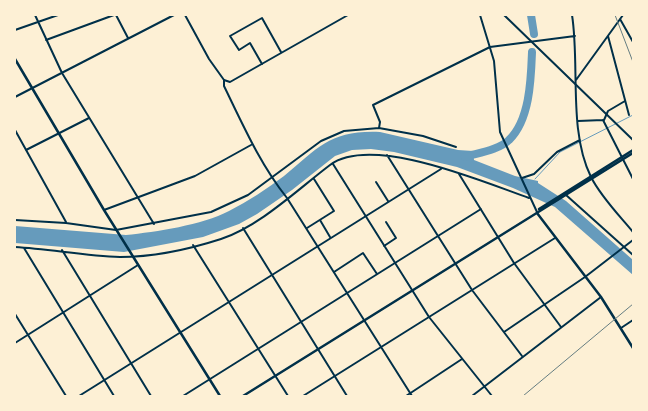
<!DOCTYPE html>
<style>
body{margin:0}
#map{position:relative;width:648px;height:411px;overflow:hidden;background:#fdf0d5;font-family:"Roboto Condensed",sans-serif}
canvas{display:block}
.frame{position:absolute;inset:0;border:16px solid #fdf0d5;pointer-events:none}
</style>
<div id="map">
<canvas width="648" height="411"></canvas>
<div class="frame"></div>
</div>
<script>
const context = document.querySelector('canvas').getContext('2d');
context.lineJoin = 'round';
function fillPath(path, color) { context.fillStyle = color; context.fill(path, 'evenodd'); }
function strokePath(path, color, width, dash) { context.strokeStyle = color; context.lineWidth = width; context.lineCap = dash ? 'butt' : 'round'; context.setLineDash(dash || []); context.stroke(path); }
fillPath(new Path2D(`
 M380 132 458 150 473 151 474 160 515 176 538 181V183L566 201 633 260V275L555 207 513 188 457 167 394 152 371 149 352 150 335 156 292 190 257 214 239 224 203 237 124 252 15 243V226L126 235C156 232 202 225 229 211 248 201 267 189 284 176 319 147 331 130 380 132Z`), '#669bbc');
strokePath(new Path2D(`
 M535 179 560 152 633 115`), '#669bbc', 1);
strokePath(new Path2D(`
 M531 15 534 34
 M465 157C478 153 499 150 509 140 530 120 531 79 532 52`), '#669bbc', 8);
strokePath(new Path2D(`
 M35 15 62 73 154 224
 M116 15 128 38
 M185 15 209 59 224 80V86C243 125 260 164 287 198L412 396
 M480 15 494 61 500 132 537 212
 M572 15C580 65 568 131 591 177 601 197 619 215 633 232
 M620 19 633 42
 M15 30 58 15
 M608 36 629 115
 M46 40 114 15
 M262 64 250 43 239 50 230 36 262 18 281 52
 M576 80 623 15
 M15 97 174 15
 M603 120 633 179
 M604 120 608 111 625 101
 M578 121 603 120
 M379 128 423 136 456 147
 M15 130 66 222
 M26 150 89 118
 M387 155 472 290 522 356
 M333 164 429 317 492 396
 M459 174 514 263 561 327
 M522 178 534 174 557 152 580 140
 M376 182 388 201
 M566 195 633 255
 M104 210 195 176 251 145
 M15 220 66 223 116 230 211 212 248 195 321 141 344 131 379 128 380 122 373 105 490 47 575 36
 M320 220 330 237
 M243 228 347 396
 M307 228 334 211 314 179
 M193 245 288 396
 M384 246 396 238 386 222
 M15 247C50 249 85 256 120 257 153 257 190 249 221 239 260 226 297 190 330 165 372 134 483 182 529 198
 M24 248 114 396
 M62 250 151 396
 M334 272 363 253 377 274
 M15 314 66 396
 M621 328 633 320
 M504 332 585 277 633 240
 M15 343 138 265
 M79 396 441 169
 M183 396 481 209
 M303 396 555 238
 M406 396 462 359
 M472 396 601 297`), '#003049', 2);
strokePath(new Path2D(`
 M504 15 633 140
 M224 80 230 82 348 15`), '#003049', 2);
strokePath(new Path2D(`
 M537 213 601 297 633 348`), '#003049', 2.5);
strokePath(new Path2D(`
 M15 59 104 210 220 396
 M539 209 633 150
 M243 396 633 153`), '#003049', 2.5);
strokePath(new Path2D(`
 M615 15 633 62
 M523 396 633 304`), '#657d81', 1);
</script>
